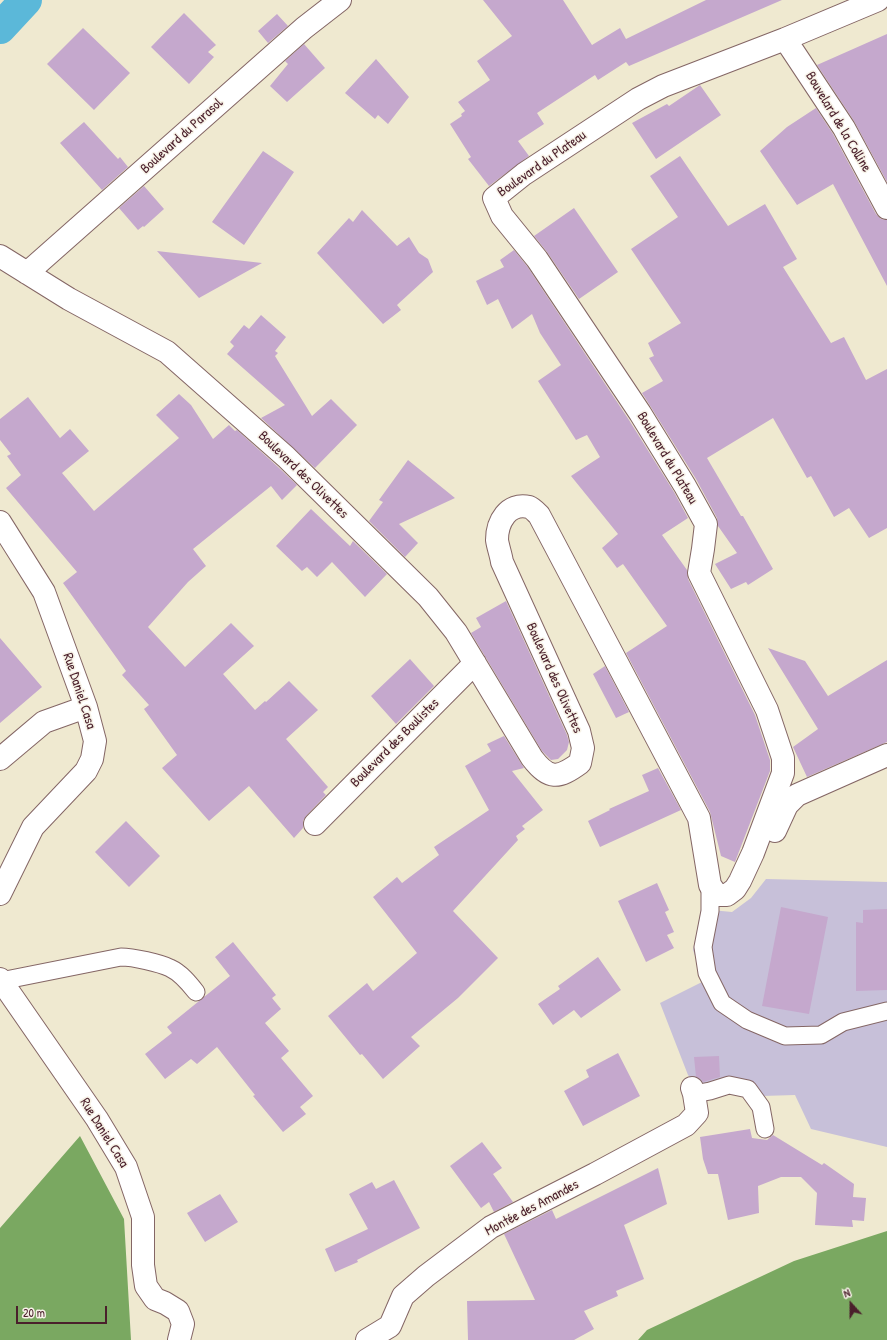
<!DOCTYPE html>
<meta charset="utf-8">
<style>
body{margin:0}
#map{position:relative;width:887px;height:1340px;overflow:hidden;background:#efe9d0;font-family:"Patrick Hand",sans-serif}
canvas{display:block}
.north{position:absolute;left:831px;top:1284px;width:40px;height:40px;-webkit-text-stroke:3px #f7f3e8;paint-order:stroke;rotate:339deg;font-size:11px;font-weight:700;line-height:16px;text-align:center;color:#4a1f2b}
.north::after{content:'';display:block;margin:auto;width:14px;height:18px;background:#4a1f2b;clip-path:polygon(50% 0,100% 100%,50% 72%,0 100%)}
.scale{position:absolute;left:16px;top:1306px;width:91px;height:18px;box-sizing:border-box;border:2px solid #4a1f2b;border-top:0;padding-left:5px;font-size:12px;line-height:14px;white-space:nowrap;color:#4a1f2b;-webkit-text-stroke:3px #f7f3e8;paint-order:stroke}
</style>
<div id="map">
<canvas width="887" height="1340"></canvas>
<div class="north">N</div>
<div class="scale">20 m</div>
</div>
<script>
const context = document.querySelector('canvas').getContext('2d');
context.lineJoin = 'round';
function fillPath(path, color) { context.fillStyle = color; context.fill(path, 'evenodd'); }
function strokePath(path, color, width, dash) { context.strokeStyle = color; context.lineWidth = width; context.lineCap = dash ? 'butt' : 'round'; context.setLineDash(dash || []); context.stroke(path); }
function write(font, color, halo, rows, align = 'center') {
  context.font = font + ' "Patrick Hand",sans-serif'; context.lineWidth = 3; context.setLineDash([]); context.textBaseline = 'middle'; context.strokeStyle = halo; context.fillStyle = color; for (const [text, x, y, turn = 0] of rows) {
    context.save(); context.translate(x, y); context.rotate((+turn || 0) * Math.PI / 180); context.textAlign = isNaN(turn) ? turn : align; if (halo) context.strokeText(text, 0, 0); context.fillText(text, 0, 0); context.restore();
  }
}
fillPath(new Path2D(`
 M766 879 887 882V1147L811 1129 795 1095 762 1096 700 1088 688 1075 660 1003 704 981 693 950 701 909 732 912 751 898Z`), '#c7c0d9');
fillPath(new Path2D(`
 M80 1136 124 1219 131 1340H0V1228Z
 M887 1231V1340H638L647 1330 794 1261Z`), '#7aa861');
strokePath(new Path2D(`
 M0 28 26 0`), '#5bb8d9', 32);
fillPath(new Path2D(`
 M483 0H563L592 45 620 28 626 39 706 0H782L629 66 626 62 598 80 595 75 537 113 544 124 518 141 529 156 489 186 468 159 471 157 450 124 462 116 461 114 465 111 458 102 490 80 477 61 512 36Z
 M184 13 216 45 208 52 214 57 189 84 151 47Z
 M277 14 288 26 268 43 258 31Z
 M83 28 130 73 94 110 47 64Z
 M887 34V182L854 121 817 65Z
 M304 44 325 68 287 102 270 86 288 64 285 61Z
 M376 59 409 97 388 124 378 115 375 119 345 93Z
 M700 85 721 115 656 159 632 123 667 104 669 106Z
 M816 108 833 134 876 214 881 219 887 220V286L833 184 797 205 760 151 787 127Z
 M84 122 118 159 120 157 128 167 102 190 60 143Z
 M263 151 294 172 244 245 212 222Z
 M680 156 728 226 765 204 797 259 783 267 831 343 844 337 866 380 887 369V528L869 538 849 508 834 517 811 476 807 478 773 418 707 458 741 516H743L773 569 748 585 746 582 731 589 715 564 737 553 718 526 717 518 696 479 642 393 663 381 649 358 654 356 648 343 681 323 631 249 678 217 650 176Z
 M144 186 164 209 144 227 143 226 138 230 119 208Z
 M574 208 618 272 579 299 547 252 534 236Z
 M362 210 397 246 409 237 419 253 428 259 433 272 397 305 401 310 383 324 317 253 349 218 353 222Z
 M514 250 527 266 629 420 674 492 688 518 662 535 687 570 688 579 755 715 770 760V771L735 862 721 856 710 812 626 653 667 626 623 564 617 568 602 548 618 534 571 476 600 457 587 435 576 440 538 381 561 365 540 333 532 314 512 329 498 299 487 305 476 281 504 267 500 260Z
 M157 251 262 263 199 298Z
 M261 315 286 337 275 351 278 353 275 356 312 416 331 399 357 425 315 468 261 418 285 405 227 354 234 346 230 342 244 325 249 329Z
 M179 394 191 405 213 439 229 425 235 431 237 430 277 466 297 485 282 500 271 486 193 549 206 566 188 582 148 627 185 667 231 623 254 646 223 674 255 710 265 701 266 702 289 681 318 710 286 739 328 787 323 792 326 795 306 816 303 821V828L294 838 249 786 209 821 162 768 177 755 144 709 149 705 122 675 126 671 63 583 77 572 6 488 21 475 7 456 11 454 0 440V419L28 397 60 438 70 429 89 451 62 473 94 511 179 438 156 415Z
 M408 460 455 498 399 524 418 543 405 557 369 521 383 502 379 500Z
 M311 509 350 546 353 541 387 574 365 597 332 562 317 577 307 567 302 571 276 546Z
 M506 601 567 735 569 742 567 750 558 759 551 760 542 751 471 633 481 627 476 618Z
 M0 638 42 687 0 723Z
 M768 648 805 661 828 696 887 660V742L807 777 793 747 818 729Z
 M410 659 434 686 396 724 371 696Z
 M605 666 629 712 616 718 593 674Z
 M504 736 524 768 512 771 543 810 522 826 525 829 516 836 518 840 453 911 498 958 458 998 411 1037 420 1046 383 1079 362 1054 360 1055 328 1016 367 983 373 991 417 953 373 897 397 877 402 883 439 855 434 847 489 810 465 766 491 751 487 744Z
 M658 768 681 810 600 847 588 821 610 810 609 809 649 791 642 775Z
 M126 821 160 856 129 887 95 852Z
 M657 883 669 910 665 912 674 932 667 935 674 948 646 962 618 901Z
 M781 907 828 917 809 1014 762 1006Z
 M887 909V990L856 991V922L863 923V910Z
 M233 942 276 995 272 998 281 1009 265 1023 289 1051 281 1058 313 1096 300 1107 306 1114 283 1132 253 1096 255 1095 217 1047 197 1064 191 1059 165 1079 145 1054 172 1033 167 1027 230 976 215 957Z
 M598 957 621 990 581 1018 574 1010 553 1025 538 1004 560 989 558 986Z
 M618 1053 640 1096 583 1126 564 1091 589 1077 586 1070Z
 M719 1056 720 1077 703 1082 701 1079 696 1077 694 1057Z
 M750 1129 752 1138 767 1140 773 1135 822 1165 824 1163 854 1184 853 1197 866 1198 864 1221 852 1220 853 1227 815 1225 817 1193 801 1177H781L758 1186 759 1213 728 1220 718 1174H708L703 1159 700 1137Z
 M482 1142 502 1168 493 1174 513 1202 494 1212 489 1202 481 1208 450 1166Z
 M658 1168 667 1204 624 1225 644 1279 616 1291 618 1296 584 1311 594 1329 574 1340H468L467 1301 535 1300 504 1234 552 1210 556 1219Z
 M394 1180 420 1228 357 1260 358 1262 335 1272 325 1249 368 1229 349 1194 372 1182 376 1189Z
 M220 1194 238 1222 205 1242 187 1213Z`), '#c5a8cd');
const lane = new Path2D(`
 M710 885V911L703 947 707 973 722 1003 747 1020 785 1036 821 1035 843 1022 887 1011
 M1 981 121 957C133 957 160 963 170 968 181 973 189 983 196 992
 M694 1094 710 1091 729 1085 748 1089 761 1107 765 1129`);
const street = new Path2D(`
 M785 39 844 128 887 208
 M0 256 69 299 167 352 286 457 428 597 456 632 532 758C549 780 558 779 580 763L583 748 579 731 502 562C501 555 498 547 497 540 497 522 508 502 529 507 532 508 536 512 539 515L699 818 710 885 717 895H727L735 889 740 881 753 853 783 773V758L767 710 699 573 703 549 706 524 685 486 640 413 537 259 502 216 494 198 524 174 638 99 663 86 785 39 878 0
 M27 273 304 28 340 0
 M0 522 44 592 86 707 95 741 92 759 86 771 33 827 0 894
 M0 759 44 722 86 707
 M315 824 475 663
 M775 831 787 805 797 795 887 755
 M0 979 97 1119 126 1167 143 1217V1265L146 1286 155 1299 165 1303 178 1311 183 1324 179 1340
 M367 1340 390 1326 403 1296 426 1276 491 1227 595 1174 686 1125 697 1113 694 1094 692 1088`);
strokePath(lane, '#846665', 19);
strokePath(street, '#846665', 24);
strokePath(lane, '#fff', 17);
strokePath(street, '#fff', 22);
write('14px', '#4a1f2b', '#f7f3e8', [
 ["Bouvelard de la Colline",838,122,59],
 ["Boulevard du Parasol",182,136,-42],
 ["Boulevard du Plateau",542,164,-35],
 ["Boulevard du Plateau",667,458,59],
 ["Boulevard des Olivettes",303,475,44],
 ["Boulevard des Olivettes",554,678,66],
 ["Rue Daniel Casa",79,691,72],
 ["Boulevard des Boulistes",395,743,-45],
 ["Rue Daniel Casa",104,1133,58],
 ["Montée des Amandes",532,1208,-28]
]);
</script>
